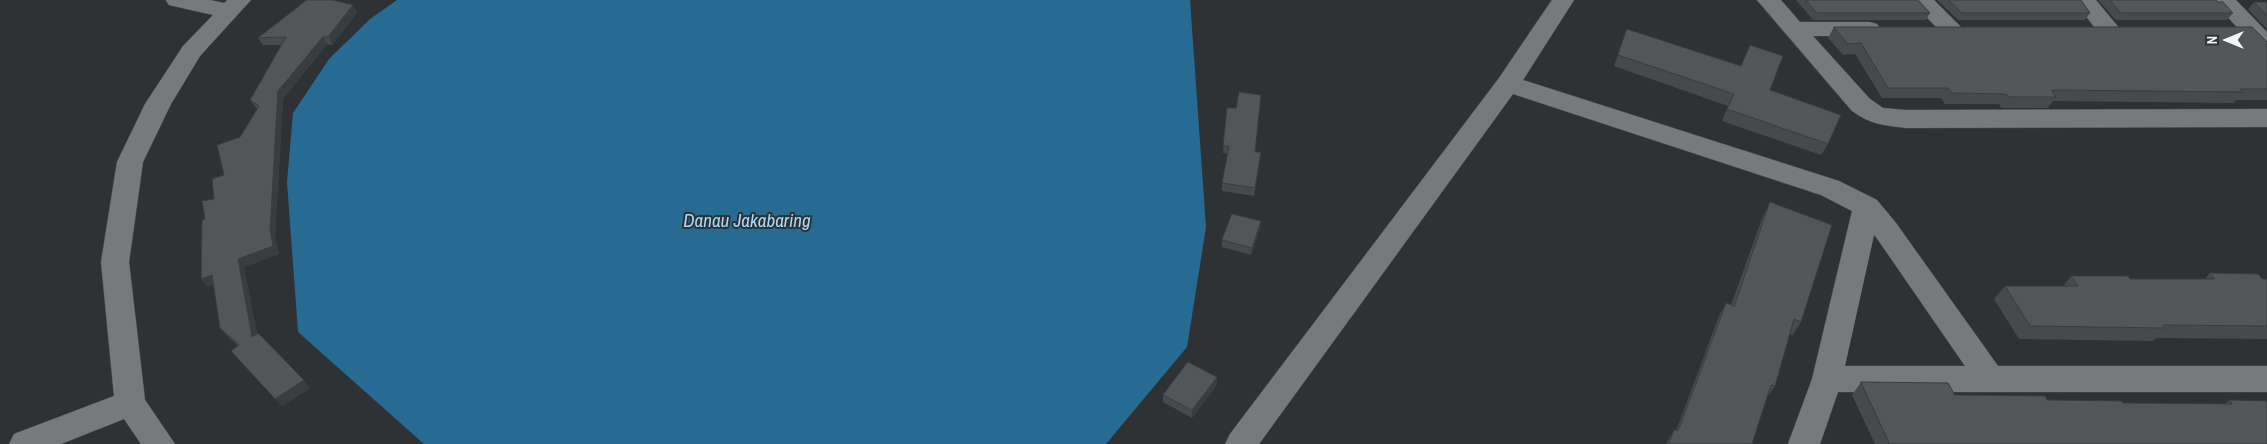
<!DOCTYPE html>
<style>
body{margin:0}
#map{position:relative;width:2267px;height:444px;overflow:hidden;background:#2f3234;font-family:"Archivo Narrow",sans-serif}
canvas{display:block}
.north{position:absolute;left:2202px;top:15px;width:50px;height:50px;-webkit-text-stroke:4px #2f3234;paint-order:stroke;rotate:270deg;font-size:14px;font-weight:700;line-height:20px;text-align:center;color:#f3f5f6}
.north::after{content:'';display:block;margin:auto;width:18px;height:22px;background:#f3f5f6;clip-path:polygon(50% 0,100% 100%,50% 72%,0 100%)}
</style>
<div id="map">
<canvas width="2267" height="444"></canvas>
<div class="north">N</div>
</div>
<script>
const context = document.querySelector('canvas').getContext('2d');
context.lineJoin = 'round';
function fillPath(path, color) { context.fillStyle = color; context.fill(path, 'evenodd'); }
function strokePath(path, color, width, dash) { context.strokeStyle = color; context.lineWidth = width; context.lineCap = dash ? 'butt' : 'round'; context.setLineDash(dash || []); context.stroke(path); }
function write(font, color, halo, rows, align = 'center') {
  context.font = font + ' "Archivo Narrow",sans-serif'; context.lineWidth = 4; context.setLineDash([]); context.textBaseline = 'middle'; context.strokeStyle = halo; context.fillStyle = color; for (const [text, x, y, turn = 0] of rows) {
    context.save(); context.translate(x, y); context.rotate((+turn || 0) * Math.PI / 180); context.textAlign = isNaN(turn) ? turn : align; if (halo) context.strokeText(text, 0, 0); context.fillText(text, 0, 0); context.restore();
  }
}
fillPath(new Path2D(`
 M397 0H1190L1206 227 1187 347 1106 444H424L298 332 287 182 293 113 329 59 370 19Z`), '#276b93');
const street = new Path2D(`
 M166 0H210L224 3 227 0H251L200 56 171 104 143 162 129 262 145 400 175 444H141L124 419 61 444H9L14 434 114 396 101 262 117 162 145 104 183 46 213 15 169 5Z
 M1552 0H1574L1523 80 1839 181 1877 200 1896 223 1998 366H2267V392H1838L1820 444H1788L1812 379 1852 211 1821 195 1513 94 1259 444H1225L1230 434 1499 78ZM1874 235 1876 237 1965 366H1845Z
 M1757 0H1781L1800 22H1869L1877 24 1881 29 1877 34 1869 36H1813L1870 99 1883 108 1906 110 2267 109V127L1906 128C1883 125 1872 125 1852 111Z
 M1910 0H1934L1963 29 1959 34 1951 36 1943 34Z
 M2073 0H2096L2120 29 2116 34 2108 36 2100 34Z
 M2212 0H2236L2267 32V54L2259 51Z`);
strokePath(street, '#4c4f50', 1);
fillPath(street, '#777a7c');
fillPath(new Path2D(`
 M1796 0H1918L1930 13 1926 20H1813Z
 M1937 0H2081L2090 13 2085 20H1958Z
 M2098 0H2216L2233 13 2227 20H2116Z
 M2254 2H2267V29L2248 9Z
 M357 13 332 45 327 44 283 99 275 237 279 254 244 267 257 334 310 388 282 406 237 358 238 346 226 335 220 328 214 284 207 286 205 219 214 199 240 137 258 109 255 107 250 100 282 45H263L258 38Z
 M1834 27 2267 42V100H2236L2234 103 2053 101 2048 108H2001L1999 104H1945L1941 98H1882L1855 54 1843 55 1828 38Z
 M1627 29 1770 90 1828 144 1821 155 1722 121 1728 106 1614 66Z
 M1227 108 1260 160 1254 196 1222 191V183L1228 154 1223 153Z
 M1770 202 1801 322 1793 335 1790 334 1775 386 1766 399 1752 444H1666L1674 430 1676 431 1719 316 1726 303 1731 305 1763 216Z
 M1260 229 1251 255 1222 247V240Z
 M2210 273 2267 279V339L2156 338 2153 341 2019 339 1994 299 2005 286H2063L2071 276 2130 279H2205Z
 M1217 377V385L1192 418 1163 402V395Z
 M1861 382 1955 395 2047 400 2123 403 2225 404 2229 400 2267 444H1875L1852 395Z`), '#474a4c');
fillPath(new Path2D(`
 M353 5 357 13 332 45 328 37Z
 M323 37 327 44 283 99 275 237 279 254 244 267 259 344 252 337 238 259 270 230 278 91Z
 M1261 221 1260 229 1251 255 1252 248Z
 M212 275 219 282 207 286 201 279Z
 M1217 377V385L1192 418V410Z
 M304 380 310 388 282 406 275 399Z`), '#3a3c3e');
const building = new Path2D(`
 M307 0H333L353 5 328 37H323L278 91 270 230 273 246 238 259 252 337 258 333 304 380 275 399 231 351 239 345 220 328 212 275 201 279 202 220 205 219 202 201 214 199 212 179 224 175 217 145 240 137 259 106 250 100 286 37 258 38Z
 M1806 0H1918L1930 13H1817Z
 M1949 0H2081L2090 13H1962Z
 M2110 0H2216L2218 2H2223L2233 13H2121Z
 M2254 2H2267V15Z
 M1834 27H2252L2267 42V89H2240L2243 92 2051 90 2056 97H2009L2006 94 1952 93 1948 88H1888L1861 43 1848 44Z
 M1627 29 1741 66 1750 45 1783 56 1770 90 1841 115 1828 144 1727 109 1734 94 1618 55Z
 M1239 92 1261 95 1255 152H1261L1255 188 1222 183 1229 146H1223L1227 108H1236Z
 M1770 202 1832 225 1801 322 1794 319 1775 386 1771 385 1752 444H1669L1674 430 1678 431 1726 303 1734 306Z
 M1232 214 1261 221 1252 248 1222 240Z
 M2210 273 2258 274 2262 279H2267V326L2163 325 2165 328 2030 326 2005 286H2078L2071 276H2128L2130 279H2214Z
 M1188 362 1217 377 1192 410 1163 395Z
 M1861 382 1948 383 1955 395 2045 396 2047 400 2122 401 2123 403 2232 404 2229 400 2267 401V444H1890Z`);
fillPath(building, '#535658');
strokePath(building, '#3a3c3e', 1);
write('italic 19px', '#a6dbfe', '#2f3234', [
 ["Danau Jakabaring",747,222]
]);
</script>
